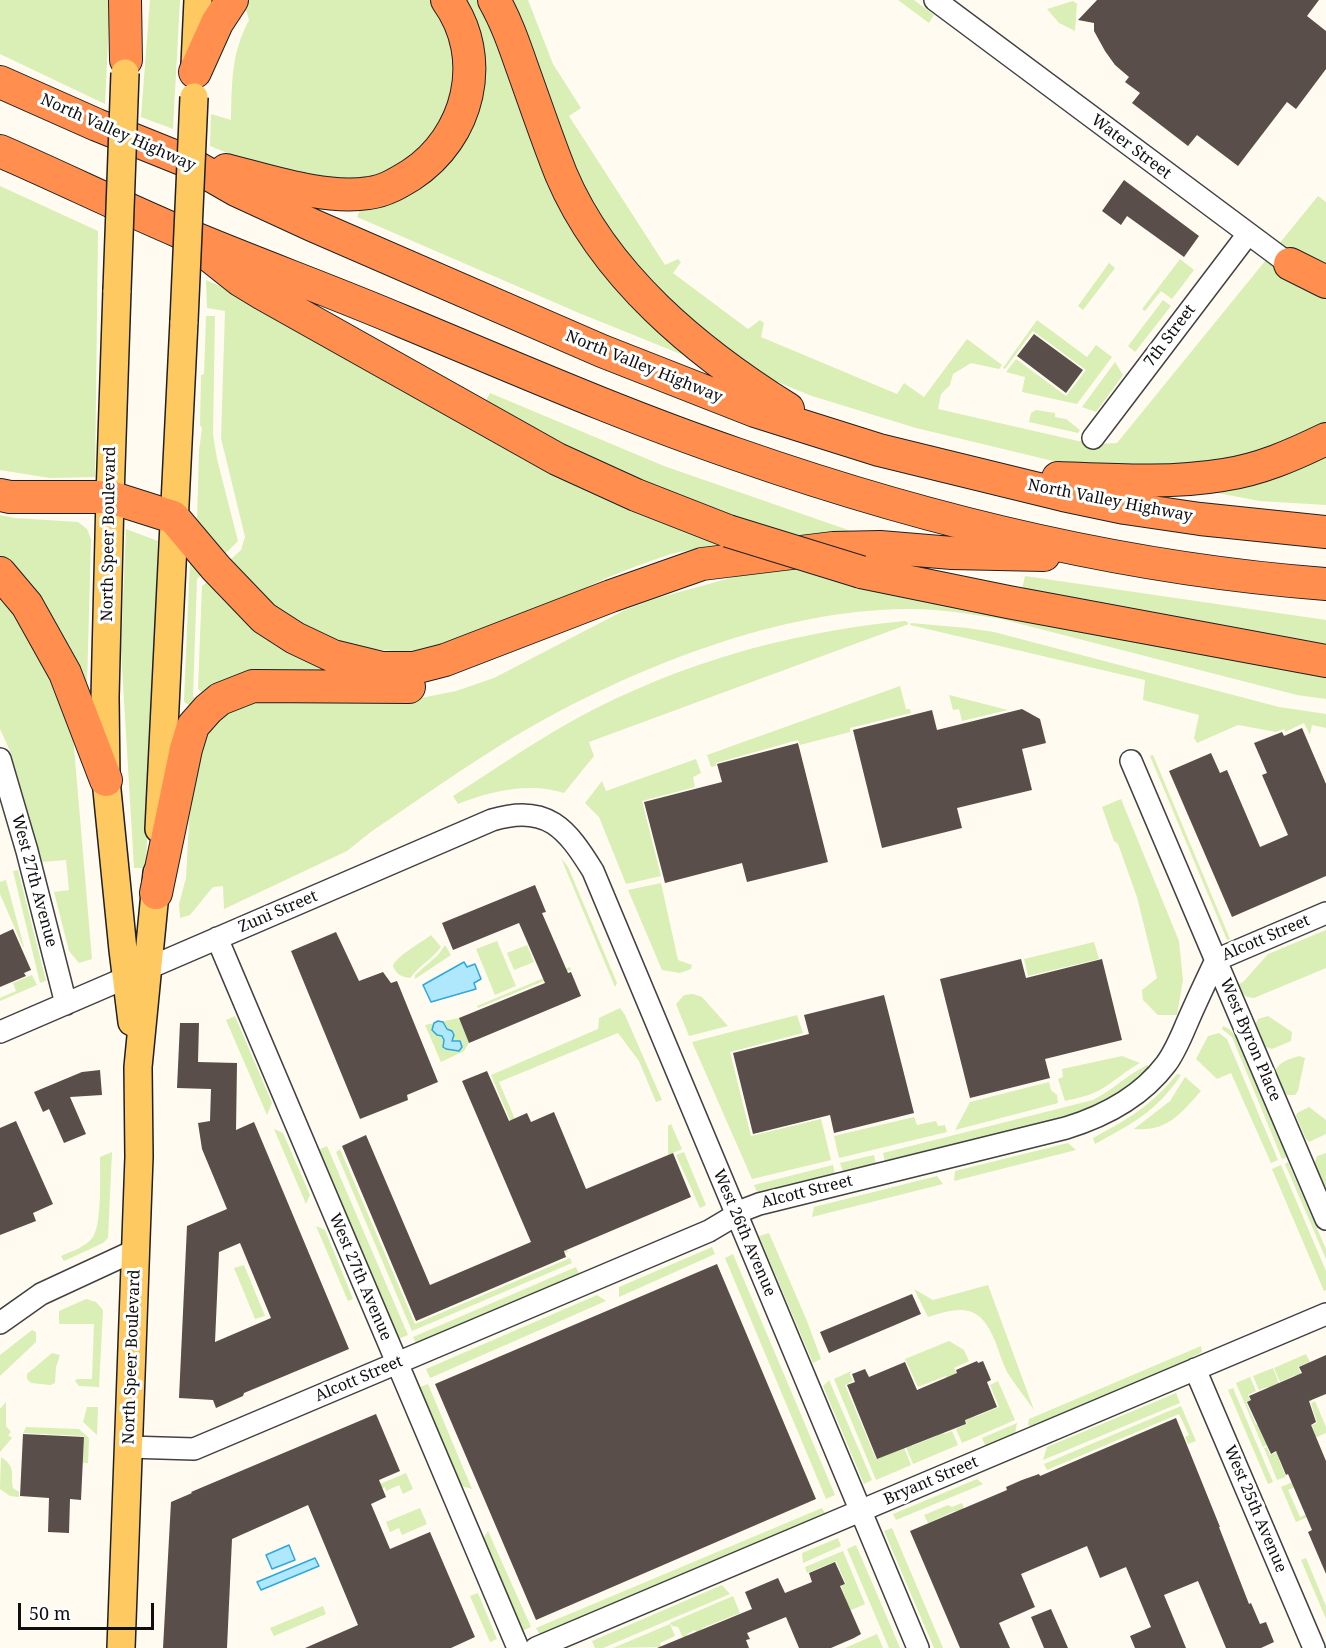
<!DOCTYPE html>
<style>
body{margin:0}
#map{position:relative;width:1326px;height:1648px;overflow:hidden;background:#fffbf1;font-family:"Noto Serif",serif}
canvas{display:block}
.scale{position:absolute;left:18px;top:1603px;width:136px;height:27px;box-sizing:border-box;border:3px solid #0f0f0f;border-top:0;padding-left:8px;font-size:18px;line-height:21px;white-space:nowrap;color:#0f0f0f;-webkit-text-stroke:4px #fff;paint-order:stroke}
</style>
<div id="map">
<canvas width="1326" height="1648"></canvas>
<div class="scale">50 m</div>
</div>
<script>
const context = document.querySelector('canvas').getContext('2d');
context.lineJoin = 'round';
function fillPath(path, color) { context.fillStyle = color; context.fill(path, 'evenodd'); }
function strokePath(path, color, width, dash) { context.strokeStyle = color; context.lineWidth = width; context.lineCap = dash ? 'butt' : 'round'; context.setLineDash(dash || []); context.stroke(path); }
function write(font, color, halo, rows, align = 'center') {
  context.font = font + ' "Noto Serif",serif'; context.lineWidth = 6; context.setLineDash([]); context.textBaseline = 'middle'; context.strokeStyle = halo; context.fillStyle = color; for (const [text, x, y, turn = 0] of rows) {
    context.save(); context.translate(x, y); context.rotate((+turn || 0) * Math.PI / 180); context.textAlign = isNaN(turn) ? turn : align; if (halo) context.strokeText(text, 0, 0); context.fillText(text, 0, 0); context.restore();
  }
}
fillPath(new Path2D(`
 M0 0H110L105 104 0 54Z
 M150 0H180L173 129 141 117Z
 M243 0H431L443 17 455 58 449 109 428 146 368 185 286 176 210 146 211 114 231 120C232 82 231 54 249 20Z
 M461 0H480L512 81 688 357 579 313 357 217 364 200 458 144Z
 M508 0H528L553 64 581 108 569 116 665 265 678 259 681 262 673 273 748 329 760 320 764 323 761 337 897 394 904 383 924 397 967 339 1002 365 999 369 971 363 953 374 950 385 941 394 938 409 1078 441 1096 444 1117 443 1318 196 1326 202V505L1260 501 1074 466 916 428 812 396 770 379 663 304 582 192Z
 M898 0H914L934 15 929 23Z
 M1073 1 1077 4 1075 31 1059 23 1047 9Z
 M0 186 98 231 95 477 50 478 0 470Z
 M1180 259 1194 270 1172 299 1161 291 1145 311 1142 309Z
 M1109 263 1115 268 1083 310 1078 306Z
 M206 280 229 290 514 453 665 521 729 545C710 548 689 549 671 554 655 559 639 565 624 571 528 608 450 677 342 641 320 634 299 626 281 612 262 598 246 577 229 561L241 550 245 537 221 438 225 311 207 308Z
 M1163 300 1171 306 1135 352 1128 346Z
 M206 316H215L213 434 217 459 238 541 224 555 197 521 199 451 202 428 200 425 201 375 204 374Z
 M1037 320 1087 357 1096 345 1112 357 1077 404 1022 392 1025 377 1006 372 1016 359 1066 396 1086 370 1033 331 1005 369 1003 368Z
 M1115 362 1123 375 1096 412 1082 407Z
 M490 393 664 466 854 532 785 538 690 505 482 408Z
 M1036 410 1055 413V417L1066 419 1080 430 1078 433 1029 422 1031 413Z
 M0 515 15 518 78 522 87 529 91 539 87 685H79L0 559Z
 M126 529 158 541 146 868H134L121 650Z
 M190 561 203 574 197 579 193 696 196 700 190 705 185 703 184 700Z
 M798 567 1326 674V699L1297 695 1001 619C969 614 938 608 906 609 781 610 644 664 536 724 479 756 426 795 372 831L347 851 224 909 223 886 213 887 190 915 180 918 179 904 186 878 192 766 199 736 247 696 390 700 421 698 456 691 494 678 625 610 654 599 756 571Z
 M1025 576 1326 620V651L1021 594Z
 M210 580 338 671 204 694 198 689 202 586Z
 M0 594 27 625 72 724 92 959 79 963 69 951 54 892 69 890 66 860 42 862 10 751 0 729Z
 M906 621 909 624 589 742 594 756 564 793C530 782 490 791 458 804L453 796C486 775 519 752 553 732 659 669 783 632 906 621Z
 M911 623 967 628 994 632 1279 707 1326 714V728L1312 725 1310 735 1304 723 1285 732 1284 729 1276 732 1238 725 1197 743 1194 738 1199 715 1143 700 1145 680 910 625Z
 M900 686 906 709H910L911 713 850 728V732L800 745 798 740 716 763V766L711 767 707 755Z
 M949 695 1008 710 962 721 959 709 953 710Z
 M1153 755 1230 939 1227 940 1150 756Z
 M696 759 701 773 693 777 695 787 642 801 661 876 626 884 599 817 585 803 602 781 606 791Z
 M1121 799 1179 941 1183 980 1177 1015H1158L1143 1000 1142 990 1157 978 1137 897 1118 844 1114 841 1102 807Z
 M561 858 568 867 617 983 615 987Z
 M18 870 46 981 40 983 13 871Z
 M6 880 24 947H23L0 894V882Z
 M661 883 678 960 692 965 691 969 680 973 662 970 628 890Z
 M1326 930V968L1254 998 1247 997 1235 987 1244 981 1268 954Z
 M431 935 441 947C432 959 419 966 410 978 401 977 396 974 393 966 395 957 422 942 431 935Z
 M497 941 516 986 495 995 476 949Z
 M1094 942 1099 959 1028 976 1024 959Z
 M445 945 451 955 415 979V975L438 955Z
 M527 945 534 962 514 970 507 953Z
 M570 967 571 970 478 1008 477 1006Z
 M32 975 37 985 0 1001V998L16 991 13 983Z
 M693 994 702 997 728 1026 689 1036 676 1004 684 995Z
 M620 1008 625 1015 662 1100 656 1102 639 1061 618 1033 499 1082 548 1196 568 1252 566 1253 491 1075 598 1029 599 1018Z
 M797 1015 803 1033 730 1052 751 1136 821 1119 831 1160 752 1179 692 1042Z
 M235 1016 272 1103 267 1115 226 1020Z
 M1268 1016 1292 1032 1291 1041 1272 1049 1263 1046 1255 1025 1258 1019Z
 M459 1018 469 1043 464 1051 441 1062 425 1025Z
 M1223 1026 1229 1029 1235 1035 1287 1157 1282 1159 1232 1037 1222 1029Z
 M1219 1033 1227 1039 1278 1160 1271 1163 1231 1073 1217 1079 1196 1059 1208 1036Z
 M1122 1056 1140 1063C1127 1070 1117 1079 1105 1087 1092 1095 1079 1098 1065 1101L1058 1079 1063 1077 1062 1069Z
 M1299 1056 1305 1058 1298 1091 1295 1095H1287L1274 1073C1278 1062 1289 1059 1299 1056Z
 M1147 1065 1149 1067 1125 1091 1087 1111 885 1162 883 1153 1093 1100C1113 1090 1127 1075 1147 1065Z
 M1177 1074 1181 1075C1156 1112 1133 1123 1095 1144L1093 1138C1128 1119 1151 1106 1177 1074Z
 M1185 1077 1201 1091C1181 1113 1168 1132 1134 1129L1170 1101Z
 M1049 1082 1051 1090 1057 1095 1058 1103 955 1130 970 1102Z
 M1309 1107 1326 1120V1134L1309 1142 1306 1139 1296 1116 1297 1113Z
 M914 1117 917 1125 936 1121 938 1126 945 1125 947 1132 839 1158 834 1136Z
 M671 1124 682 1149 668 1155V1126Z
 M274 1129 283 1133 310 1195 306 1204Z
 M1068 1143 1076 1150 954 1181 955 1171Z
 M327 1146 408 1335 398 1339 318 1150Z
 M340 1149 415 1324 570 1258 572 1263 412 1331 336 1152Z
 M112 1152 108 1238 103 1243 64 1261 61 1256C72 1251 86 1247 93 1237 102 1223 100 1174 100 1157Z
 M684 1152 706 1205 700 1208 676 1155Z
 M1326 1153V1186L1323 1185 1314 1165 1317 1156Z
 M874 1155 876 1164 843 1172 840 1163Z
 M1288 1162 1326 1249V1259L1285 1164Z
 M833 1165 835 1174 758 1194 754 1185Z
 M1281 1165 1326 1271V1290L1324 1291 1272 1169Z
 M937 1176 943 1184 812 1217 814 1207Z
 M316 1226 325 1230 353 1299 348 1301Z
 M769 1233 807 1321 821 1359 813 1363 759 1236Z
 M712 1247 715 1254 619 1297V1287Z
 M733 1254 835 1495 826 1499 725 1258Z
 M244 1265 265 1316 255 1319 234 1268Z
 M576 1267 580 1276 421 1344 419 1342 416 1343 413 1337Z
 M988 1285 1034 1410C1025 1397 1015 1385 1007 1372 1002 1362 999 1351 995 1341 980 1304 962 1306 928 1317L914 1289 933 1300Z
 M597 1295 606 1301 430 1378 426 1369Z
 M86 1299 96 1302 103 1310 99 1387 79 1386 75 1381 77 1379H92L94 1324H59V1311Z
 M32 1330 36 1332V1342L0 1376V1355Z
 M949 1341 964 1350 969 1361 954 1368 975 1417 999 1407 990 1385 998 1381 1015 1420 962 1443 956 1429 967 1424 946 1376 918 1387 905 1359Z
 M1201 1346 1202 1352 1162 1373 1033 1428 1028 1425 1029 1419Z
 M52 1353 60 1355 56 1367 55 1383 51 1385 31 1383 27 1379V1374Z
 M1306 1354 1310 1362 1298 1367 1312 1401 1310 1402 1300 1378 1297 1379 1295 1375 1280 1382 1274 1368Z
 M1273 1368 1280 1386 1270 1391 1268 1387 1259 1390 1253 1376Z
 M851 1371 850 1374 853 1381 845 1385 876 1459 899 1450 901 1440 911 1465 876 1480 834 1379Z
 M1250 1377 1256 1391 1248 1395 1250 1400 1246 1402 1256 1425 1261 1423 1290 1436 1263 1447 1236 1383Z
 M829 1380 872 1480 864 1484 823 1386Z
 M428 1384 472 1489 461 1486 420 1387Z
 M924 1388 944 1434 952 1431 958 1445 913 1464 903 1440 908 1438 912 1446 937 1436Z
 M1233 1388 1273 1482 1268 1484 1228 1390Z
 M1176 1393 1180 1403 1043 1460 1047 1447Z
 M1315 1401 1326 1427V1433L1296 1446 1303 1429 1317 1423 1311 1403Z
 M6 1402V1426L11 1432 8 1435 12 1438 0 1452V1409Z
 M1181 1406 1196 1441 1188 1444 1185 1437 1189 1435 1179 1414 1047 1470 1044 1464Z
 M87 1407H98L97 1435 83 1422Z
 M1017 1423 1015 1434 986 1447 982 1438Z
 M26 1427 79 1429 89 1438 88 1463H83L84 1436 23 1433Z
 M1294 1445 1279 1460 1286 1477 1277 1480 1264 1448 1267 1447 1270 1455Z
 M1 1457C17 1468 10 1472 13 1488L19 1492V1497L10 1496 0 1489Z
 M1319 1471 1321 1476 1288 1490 1300 1517 1326 1506V1509L1296 1522 1281 1487Z
 M406 1473 413 1489 403 1494 399 1485 386 1491 385 1487 374 1492 373 1487Z
 M977 1479 983 1484 896 1520 893 1514Z
 M962 1503 964 1508 963 1511H954L928 1523 924 1515 948 1505 952 1507Z
 M420 1508 427 1524 402 1535 399 1528 390 1532 386 1522Z
 M822 1508 826 1515 540 1635 536 1628Z
 M892 1528 943 1648H934L884 1531Z
 M488 1531 531 1627 522 1631 483 1539Z
 M838 1538 841 1546 803 1563 802 1553Z
 M856 1545 900 1648H889L847 1549Z
 M843 1551 865 1604 822 1623 817 1612 846 1599 841 1586 846 1584 836 1561 807 1573 805 1567Z
 M1306 1558 1326 1606V1619L1301 1560Z
 M722 1585 730 1594 603 1648H595L592 1641Z
 M478 1593 497 1639 490 1642 470 1596Z
 M733 1596 740 1613 702 1628 703 1632 698 1635 695 1630 687 1634 688 1639 684 1640 678 1627 672 1626 670 1623Z
 M323 1606 326 1614 274 1636 270 1628Z
 M670 1624 675 1636 660 1643 661 1647 613 1648Z
 M877 1634 883 1648H845Z`), '#d9efb5');
const water = new Path2D(`
 M464 962 467 967 475 964 481 979 474 983 476 989 431 1002 423 985Z
 M438 1021 443 1022 447 1029 452 1031 454 1035 452 1041H460L462 1047 459 1051 446 1049 443 1047 444 1040 442 1036 437 1035 432 1030 434 1023Z
 M289 1545 295 1560 272 1569 266 1555Z
 M315 1558 319 1566 261 1590 257 1582Z`);
fillPath(water, '#afe8fd');
strokePath(water, '#2da8dd', 1.5);
fillPath(new Path2D(`
 M1097 0H1319L1307 16 1326 31V69L1296 109 1287 102 1238 166 1197 135 1188 146 1132 103 1140 93 1125 82 1129 77 1115 65 1105 51 1094 31V23L1078 20Z
 M1124 180 1199 236 1184 257 1127 216 1121 225 1102 211Z
 M1034 334 1083 370 1066 393 1017 356Z
 M1022 709 1040 719 1046 743 1022 749 1032 790 957 808 962 828 882 848 853 730 932 710 937 730Z
 M1302 728 1326 784V876L1232 917 1169 771 1211 753 1220 773 1227 770 1260 847 1288 835 1262 775 1267 773 1254 743 1282 732 1284 736Z
 M798 743 828 862 747 882 742 863 665 883 644 802 722 782 717 764Z
 M535 885 546 912 542 913 568 973 571 972 581 996 469 1043 459 1018 545 983 519 923 453 950 442 923Z
 M13 929 31 970 24 973 26 976 0 987V935Z
 M336 932 359 981 383 972 391 983 397 981 438 1082 407 1095 408 1100 360 1119 291 951Z
 M1021 959 1026 978 1102 959 1122 1040 1045 1059 1050 1078 970 1098 940 979Z
 M884 995 914 1113 834 1133 830 1115 753 1134 733 1053 809 1034 804 1015Z
 M180 1023H199L198 1062 237 1063 236 1130 254 1122 349 1349 244 1393 243 1396 216 1408 213 1400 179 1398 187 1226 227 1209 202 1149 198 1123 210 1121 211 1089 177 1088ZM240 1243 271 1318 215 1342 219 1252Z
 M100 1070 102 1095 70 1097 86 1134 64 1143 49 1109 43 1112 34 1092 82 1072Z
 M487 1071 509 1121 527 1113 531 1122 554 1112 586 1189 673 1153 691 1197 564 1251 566 1257 416 1321 342 1146 366 1135 430 1285 531 1242 462 1081Z
 M16 1121 53 1204 33 1213 36 1221 0 1235V1128Z
 M717 1264 816 1499 536 1620 435 1384Z
 M912 1294 921 1314 829 1353 820 1332Z
 M1326 1355V1394L1309 1401 1316 1422 1311 1425 1326 1461V1574L1308 1532 1312 1530 1288 1474 1286 1475 1276 1451 1271 1454 1247 1402 1251 1400 1249 1396 1302 1373 1299 1367Z
 M977 1361 978 1363 983 1361 991 1380 987 1382 997 1407 965 1420 966 1424 877 1459 847 1385 855 1382 852 1374 865 1369 869 1377 905 1362 917 1390 957 1373 956 1370Z
 M376 1414 400 1471 379 1480 386 1497 371 1504 390 1549 430 1532 475 1637 451 1648H305L358 1625 308 1505 232 1539 227 1648H163L171 1502 192 1493 191 1492Z
 M1176 1418 1220 1527H1219L1249 1604 1251 1603 1260 1624 1266 1622 1274 1642 1261 1648H1226L1198 1581 1164 1595 1186 1648H1135L1130 1636 1151 1627 1126 1567 1100 1578 1087 1546 1021 1574 1035 1607 999 1623 1010 1648H960L910 1531 1007 1490 1006 1487 1022 1480 1039 1474 1040 1476Z
 M23 1434 84 1437 81 1500 70 1499 69 1533 48 1532 49 1498 20 1496Z
 M835 1562 845 1584 840 1586 861 1634 854 1638 831 1648H799L786 1617 747 1633 750 1639 746 1640 749 1648H657L752 1609 745 1592 778 1578 785 1593 812 1582 809 1573Z
 M1051 1609 1068 1648H1044L1031 1617Z`), '#594e4a');
const minor = new Path2D(`
 M935 0 1300 272
 M1093 438 1248 234
 M0 759 27 851 66 1004
 M1131 761 1326 1219
 M217 938 518 1648
 M0 1032 492 820C547 803 567 829 593 871L918 1648
 M0 1323 41 1294 136 1250
 M1195 1369 1314 1648
 M128 1447 194 1449 709 1231 746 1209 759 1204 1066 1128C1105 1116 1141 1097 1166 1064 1175 1052 1181 1037 1187 1023 1196 1002 1206 981 1216 960L1326 913
 M536 1648 1326 1314`);
const major = new Path2D(`
 M195 65 198 0
 M117 290 110 497 105 697 106 780 123 950 132 1022
 M159 829 184 321
 M121 1648 139 1157 138 1067 157 873`);
const highway = new Path2D(`
 M125 0 126 60
 M494 0C506 21 514 44 522 67 535 103 547 139 561 174 604 276 697 352 788 409
 M195 72 217 23 232 0
 M0 82 97 125 184 160 236 190 312 225 602 351 755 411 879 450 1063 495 1125 508 1200 519 1326 532
 M0 151C60 177 119 206 180 232 253 263 329 290 402 321 513 367 622 415 736 454 925 520 1125 569 1326 584
 M226 170C270 181 325 200 369 193 385 191 398 183 411 175 469 137 489 58 447 0
 M206 253 240 280 263 294 557 459 636 495 728 531
 M1290 264 1326 282
 M1058 478C1112 480 1169 484 1223 475 1259 470 1293 455 1326 439
 M0 495 10 497H110L173 517 216 568 264 618 295 638 333 656 382 668H414L445 660 611 596 702 564 833 548 880 547 952 553 1044 555
 M861 572 1008 602 1326 661
 M0 573 27 605 65 673 106 780
 M156 893 186 749 193 726 208 709 220 699 253 686 409 687`);
strokePath(minor, '#424242', 24);
strokePath(major, '#202020', 30);
strokePath(highway, '#202020', 34);
strokePath(minor, '#fff', 21);
strokePath(major, '#ffc961', 27);
strokePath(highway, '#ff8e4f', 32);
const majorBridge = new Path2D(`
 M117 290 125 73
 M184 321 194 97`);
const highwayBridge = new Path2D(`
 M728 531 861 572`);
strokePath(majorBridge, '#202020', 30, []);
strokePath(highwayBridge, '#202020', 34, []);
strokePath(majorBridge, '#ffc961', 27);
strokePath(highwayBridge, '#ff8e4f', 32);
write('16px', '#0f0f0f', '#fff', [
 ["North Valley Highway",118,133,24],
 ["Water Street",1131,147,37],
 ["7th Street",1170,336,-53],
 ["North Valley Highway",644,367,22],
 ["North Valley Highway",1110,501,11],
 ["North Speer Boulevard",109,534,-89],
 ["West 27th Avenue",34,881,75],
 ["Zuni Street",278,912,-23],
 ["Alcott Street",1266,938,-23],
 ["West Byron Place",1250,1040,67],
 ["Alcott Street",807,1192,-14],
 ["West 26th Avenue",744,1233,67],
 ["West 27th Avenue",360,1277,67],
 ["North Speer Boulevard",132,1357,-88],
 ["Alcott Street",359,1379,-23],
 ["Bryant Street",931,1481,-23],
 ["West 25th Avenue",1255,1509,67]
]);
</script>
